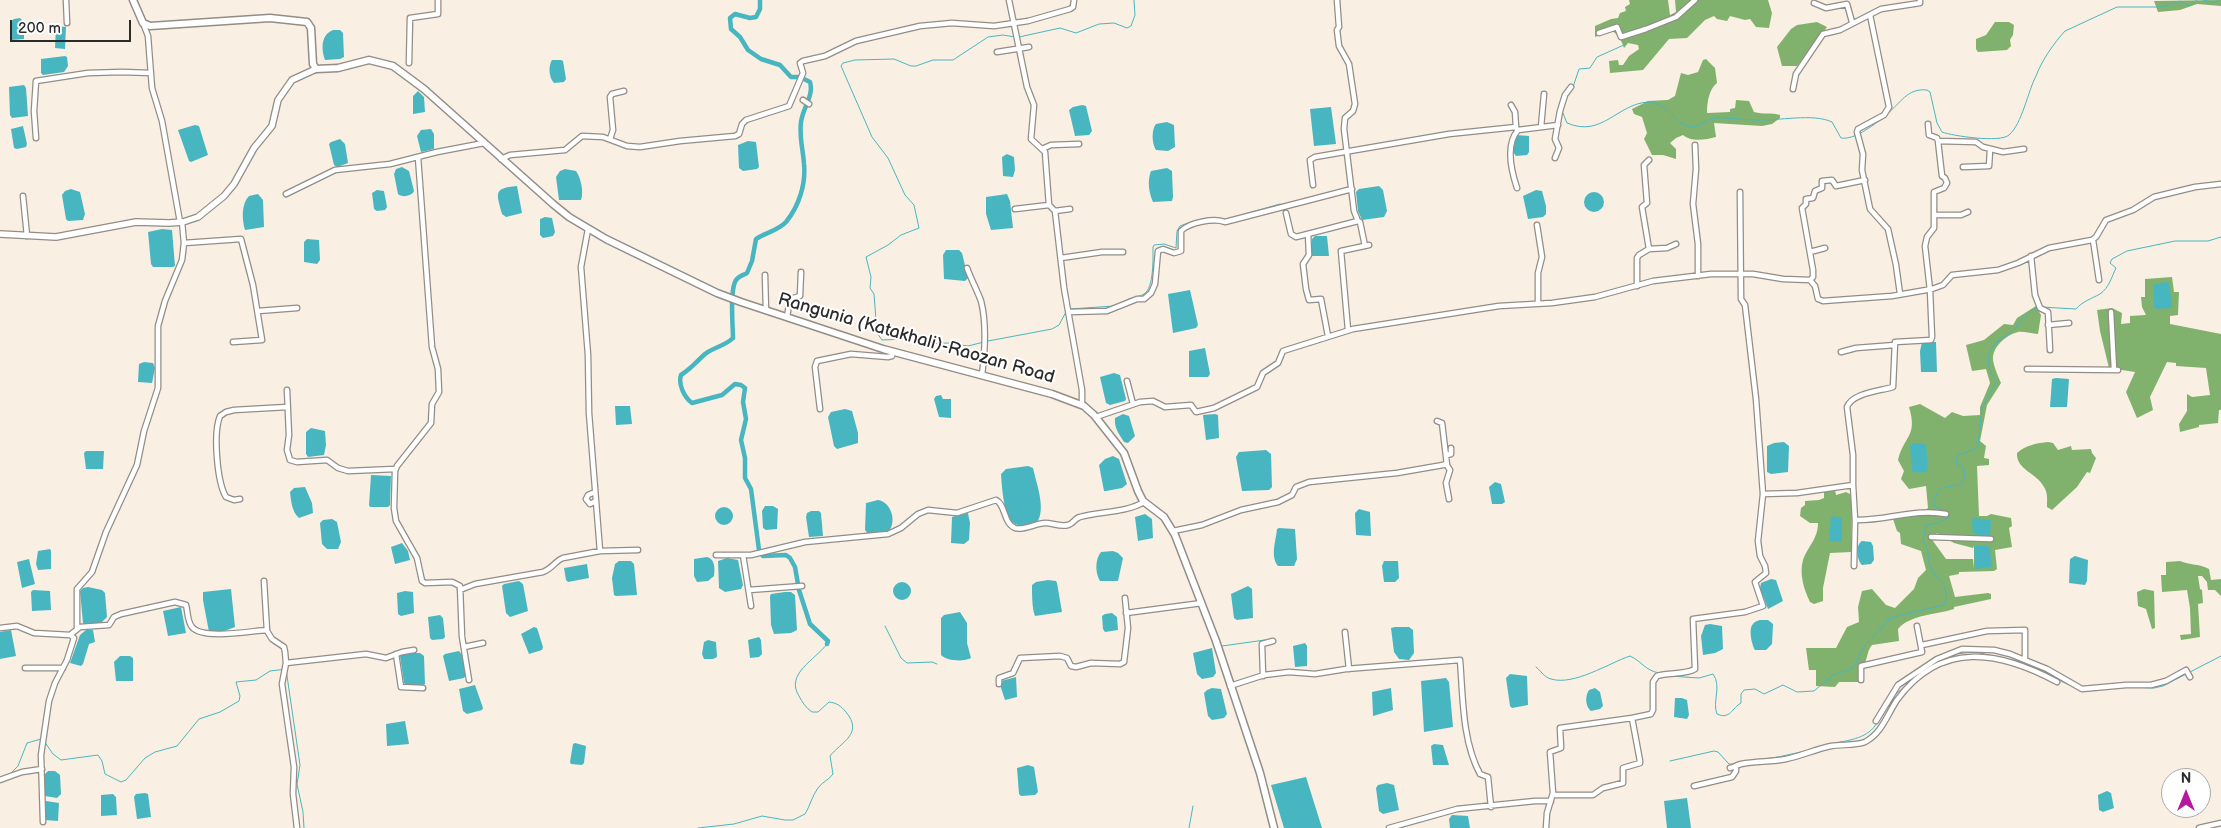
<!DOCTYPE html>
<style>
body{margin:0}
#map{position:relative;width:2221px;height:828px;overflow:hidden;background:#faefe3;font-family:"Balsamiq Sans",sans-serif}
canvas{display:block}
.north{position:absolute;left:2161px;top:768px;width:50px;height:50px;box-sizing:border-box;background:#fff;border:1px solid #aaa;border-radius:50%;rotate:0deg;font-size:14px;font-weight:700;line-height:20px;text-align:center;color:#2b2b2b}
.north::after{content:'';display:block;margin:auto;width:18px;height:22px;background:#b5179e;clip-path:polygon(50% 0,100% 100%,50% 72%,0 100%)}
.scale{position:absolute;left:10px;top:20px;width:121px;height:22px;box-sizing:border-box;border:2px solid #2b2b2b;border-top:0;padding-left:6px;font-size:15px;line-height:18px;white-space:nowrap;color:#2b2b2b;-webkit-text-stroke:4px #fff;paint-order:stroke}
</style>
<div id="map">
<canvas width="2221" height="828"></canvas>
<div class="north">N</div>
<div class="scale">200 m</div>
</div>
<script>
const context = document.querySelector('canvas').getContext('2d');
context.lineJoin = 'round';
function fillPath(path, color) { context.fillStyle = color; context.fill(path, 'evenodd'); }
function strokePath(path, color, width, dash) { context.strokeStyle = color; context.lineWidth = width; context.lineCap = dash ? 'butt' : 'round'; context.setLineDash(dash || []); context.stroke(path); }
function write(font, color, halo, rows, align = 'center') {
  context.font = font + ' "Balsamiq Sans",sans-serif'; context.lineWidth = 4; context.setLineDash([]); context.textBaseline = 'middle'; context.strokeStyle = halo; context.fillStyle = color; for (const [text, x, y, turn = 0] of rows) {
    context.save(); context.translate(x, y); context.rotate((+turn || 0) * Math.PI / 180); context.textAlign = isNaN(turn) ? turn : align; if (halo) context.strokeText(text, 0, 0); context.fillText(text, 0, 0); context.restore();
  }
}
fillPath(new Path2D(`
 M1629 0H1668L1670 15 1676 12 1675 0H1768L1772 13 1769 28 1756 27 1750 19 1745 20 1730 16 1727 21 1717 19 1714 16 1705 20 1687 38 1669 39 1643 70 1610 73 1609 61 1618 60 1619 65H1623L1629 56 1639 49 1638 45 1628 43 1624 48C1621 38 1616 32 1607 28L1600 35 1595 37V26L1611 19 1618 18 1620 13 1626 11 1625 7 1630 4Z
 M2221 0V6L2197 4 2180 10 2158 12 2154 1Z
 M1817 22 1827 27 1797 66H1782L1777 47 1791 29 1797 25Z
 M1995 22H2009L2014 25 2013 35 2010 40 2011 46 2007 50 1978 52 1976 49V39L1986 35Z
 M1706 59 1715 68 1717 83C1709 89 1707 102 1707 113L1730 112V109L1735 108 1736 100 1749 101 1754 112C1763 115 1772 112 1780 115V118L1772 124 1762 126 1714 123 1716 137C1705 140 1691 142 1683 135L1676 138 1670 143 1676 149V159L1663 155H1652L1644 139 1647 133 1642 117 1634 114 1632 109 1648 101 1668 100 1675 96 1681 73 1688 75 1698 72 1703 60Z
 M2172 277 2174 292H2179L2178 315 2170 316V324L2221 334V410H2219L2218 423 2199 425V427L2180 432 2179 424 2187 411V394L2192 397 2210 395 2206 368 2176 366V363L2167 362 2150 397 2153 410 2137 418 2126 392 2135 372 2109 368 2100 331 2097 310 2112 308 2122 313 2121 324 2130 323V316L2146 315 2142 307 2141 297H2145V279Z
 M2036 306 2041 315 2038 334C2032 334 2023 331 2018 332 2006 335 1992 347 1993 360 1994 367 1998 376 2001 383L1987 405 1980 441 1986 446 1984 458 1989 459V465L1977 466 1979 516H1987L1991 514 2011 518 2012 526 2009 528 2012 547 1995 550 1997 569 1994 571 1959 572V574L1949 576 1955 597 1988 593 1991 594V599L1954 607V609C1936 615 1911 614 1898 629L1899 641 1872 645C1866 652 1868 661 1862 667V682H1839L1835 687 1816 686V670H1809L1806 648H1836L1847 627 1859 622 1858 607 1862 591 1872 589 1886 605 1895 608 1914 589 1918 578 1926 570 1921 551 1901 544 1900 533 1897 531 1893 519 1895 516 1924 511 1928 508 1926 486 1909 489 1901 479 1904 471 1898 460C1904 435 1918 437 1909 407L1920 404 1945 418 1952 412 1963 416 1980 415V407L1990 383 1986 369 1972 371 1966 345 1984 340 2004 324 2013 325 2017 318ZM1937 533 1954 543 1973 548 1974 546V568L1973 559H1946L1933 541Z
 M2048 442 2053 443 2058 450 2071 446 2072 450 2091 449 2092 453 2096 458 2090 473 2087 472 2077 487 2052 510 2047 507C2047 500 2048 493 2044 487 2037 473 2016 470 2017 453 2026 445 2037 443 2048 442Z
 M1835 490 1836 495 1846 492 1850 494 1852 505 1851 552 1830 553 1823 588V601L1814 604 1810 602C1804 590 1799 574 1803 560 1808 546 1818 539 1818 523H1810L1800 516 1801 508 1805 505V501L1819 500 1824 498V491Z
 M2180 561C2189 565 2201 564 2209 569L2211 580 2221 579V596L2215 590H2208L2207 582 2202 576H2198L2200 589 2202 590 2203 603 2198 604 2200 637 2181 640 2180 635 2191 634 2190 608 2187 590 2162 592 2161 575H2166V562Z
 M2144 589 2154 591 2155 628 2152 629 2146 609 2138 606 2137 592Z`), '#81b26d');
fillPath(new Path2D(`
 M20 18 24 22V39L11 40 10 22 14 19Z
 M56 26 66 27 65 49 55 48Z
 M333 30H340L343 33 344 57 340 59 325 60C321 48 321 35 333 30Z
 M65 56 67 57 68 66 64 72 43 75 41 73V59Z
 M552 60H561L563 61 566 79 564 82 554 83C549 78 548 66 552 60Z
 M24 85 26 88 28 116 12 118 10 115 9 87Z
 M418 91 424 97 425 112 413 114V96Z
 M1082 105 1086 106 1092 131 1089 135 1075 136 1069 110 1073 107Z
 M1331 107 1336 144 1314 146 1310 109Z
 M1167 122 1174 125 1175 147 1168 151 1156 150C1152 144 1151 130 1156 124Z
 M195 125 199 126 208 155 191 162 189 161 178 130Z
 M23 126 27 144 26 147 17 149 14 148 11 129Z
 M431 129 434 134V149L421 152 417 136 421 130Z
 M1516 135 1529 136V152L1527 155 1516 156 1513 152Z
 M340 139 345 144 348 163 337 167 334 165 329 144 331 142Z
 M748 141 756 142 759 167 757 169 743 171 739 168 738 145Z
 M1007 154 1014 157 1015 170 1013 177 1003 176 1002 157Z
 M402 167 409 171 414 191C412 196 402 198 398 194L394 174 396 169Z
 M1167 168 1172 171 1173 197 1172 201 1153 202C1149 193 1147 181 1151 171Z
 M565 169 576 171C581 178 584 192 581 200H559L556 177 560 171Z
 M517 186 522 213 506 217 502 214C497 194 492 188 517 186Z
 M1379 186 1383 190 1387 211 1384 217 1362 220 1358 211 1356 192 1359 189Z
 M71 189 80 192 85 214 83 220 68 221 66 219 62 195 65 191Z
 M377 190 384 191 387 207 385 210 377 211 374 209 372 193Z
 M1536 190 1542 191 1546 206V214L1543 217 1528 219 1523 196Z
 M1584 202a10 10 0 1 1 20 0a10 10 0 1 1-20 0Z
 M258 194 263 200 264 227 245 230C242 220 241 204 249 196Z
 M1007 194 1010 201 1013 228 991 230 986 214V197Z
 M545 217 552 218 555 232 553 236 543 238 540 235V219Z
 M162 229 172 230 175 266 173 267H153L151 264 148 232Z
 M1315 236H1327L1329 256H1312V239Z
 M307 239 319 240 320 260 317 264 304 262V242Z
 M946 250H959L962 253 968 278 965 281 944 279 943 255Z
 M2165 282 2169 283 2172 306 2171 308 2156 309 2154 307 2153 285Z
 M1190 290 1198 325 1196 328 1173 333 1168 294Z
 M1922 342H1936L1937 372H1921L1920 351Z
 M1205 348 1210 374 1208 377H1189V351Z
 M144 362 153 363 155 368 152 383 138 382 139 364Z
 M1114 373 1120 375 1126 399 1125 401 1110 405 1106 403 1100 377Z
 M2056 378 2069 379 2067 407H2050L2052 379Z
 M941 395 943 399H951V418L939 417 934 399 936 396Z
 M615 406H630L632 424 616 425Z
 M845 409 852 411 858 433V443L837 449 834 446 828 417 831 412Z
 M1123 414 1129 416 1135 436 1128 443 1124 442C1119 434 1114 428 1115 418Z
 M1215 414 1218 415 1219 438 1206 440 1203 415Z
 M311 428 325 431 326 445 324 455 308 457 306 454V432Z
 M1784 442 1789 446 1788 472 1771 474 1767 472V446L1774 443Z
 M1913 443 1926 444 1928 471 1920 473 1912 471 1910 446Z
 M1266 450 1271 454 1272 487 1269 490 1242 491 1236 457 1239 452Z
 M86 451H104L103 469H86L84 453Z
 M1113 456 1119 459 1127 484 1122 488 1106 491H1104L1099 465 1105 459Z
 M1028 466 1033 468 1034 472C1037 485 1046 510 1037 522 1032 523 1024 526 1018 525 1003 522 1002 486 1001 474L1006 469Z
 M371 475 391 476 390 505 388 507H370L369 505Z
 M1495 482 1501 484 1505 502 1502 504H1492L1489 487Z
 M305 487 312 503 313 513 299 518C292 512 291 501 290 492L294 488Z
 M878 500C891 502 897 521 889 531L868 534 865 530 866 503Z
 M765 506H773L778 509 777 529 766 530 763 528 762 511Z
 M715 516a9 9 0 1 1 18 0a9 9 0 1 1-18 0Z
 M1359 509 1370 512 1371 536 1356 535 1355 513Z
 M811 511H819L821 513 823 536 809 537 806 517 807 513Z
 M968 513 970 523 969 540 964 544 951 543 952 517Z
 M1145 514 1152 519 1153 538 1138 541 1135 517Z
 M1831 516 1842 518V542L1829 541Z
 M1975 518 1991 520 1990 536 1973 534 1972 520Z
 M332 519 337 522 341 542 338 549H327L322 544 320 523 323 520Z
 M1279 528 1295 529 1297 559 1294 566H1278C1270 556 1276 541 1277 529Z
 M1862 541 1871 542 1873 546 1874 560 1871 564 1862 565C1857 560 1855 545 1862 541Z
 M402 543 408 551 410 560 395 564 391 547Z
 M1986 545 1990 548 1992 567 1975 569 1974 546Z
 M50 549 51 551V569L38 570 36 564 38 551Z
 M1113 551 1118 553 1123 558 1118 581H1100C1095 573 1095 559 1101 552Z
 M2075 556 2088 560 2087 581 2085 585 2069 583 2070 559Z
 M707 557C715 559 715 568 714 576L708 581 697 582 694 576V559Z
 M727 558 738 560 743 585 741 589 725 592 719 588 718 561Z
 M29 559 35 584 22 588 17 562Z
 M619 561H631L634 564 637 595 616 596 614 595 612 578 615 564Z
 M1384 561H1398L1399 578 1395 582H1384L1382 566Z
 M587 564 589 578 568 582 566 580 564 568Z
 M1771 579 1776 580 1783 601 1768 609 1760 588 1761 583Z
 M1048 580 1056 581 1057 583 1062 612 1035 616C1032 609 1032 594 1032 585L1036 582Z
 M519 581 523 584 528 611 510 617 506 613 502 586 504 584Z
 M893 591a9 9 0 1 1 18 0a9 9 0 1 1-18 0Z
 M1248 586 1252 589 1253 618 1237 620 1234 618 1231 594Z
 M88 587 102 590 105 593 107 617 101 623 86 625 83 623 80 591 83 588Z
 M231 589 235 627 222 632H209L203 600V592Z
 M33 590 50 591 51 610 32 611 31 592Z
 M405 591 413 592 414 613 401 616 398 614 397 593Z
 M785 592H791L795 595 797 630 791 633 774 634 771 625 770 596 771 594Z
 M181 607 186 633 168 636 163 611Z
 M960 612 967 623V643L971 658C964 662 946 661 941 655V618L944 615Z
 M1112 613 1117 617 1118 630 1105 632 1103 629 1102 616 1105 614Z
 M440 615 443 618 445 637 443 639 432 640 430 638 428 617Z
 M1761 620H1768L1773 624 1772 644 1766 650H1755C1752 645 1748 629 1753 624 1754 622 1759 620 1761 620Z
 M1710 624 1722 626 1723 649 1715 653 1703 655 1701 636 1705 625Z
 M534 627 537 628 543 647 542 650 529 654 521 634Z
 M1395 627H1409L1413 630 1414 653 1409 660 1399 659 1394 652 1391 628Z
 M11 630 16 656 0 659V632Z
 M86 630H93L95 642 89 644 83 664 81 666 70 663 80 635Z
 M759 637 761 640 762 654 759 657 750 658 748 640Z
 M708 640 716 642 717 657 713 659H704L702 654 704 642Z
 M1305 643 1307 646V666L1295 667 1293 646Z
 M1212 648 1216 673 1213 677 1202 679 1197 674 1193 653Z
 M459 651 463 656 466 675 464 678 449 681 443 656 445 654Z
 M408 653H420L424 656 425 684C420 687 409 687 404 683L400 656Z
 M120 656H130L133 658V681H116L114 662Z
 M1510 674 1527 676 1528 705 1512 708 1510 706 1506 678Z
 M1016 677 1017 697 1005 700 1001 688V681Z
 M1446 678 1449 682 1453 727 1424 732 1421 681Z
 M475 685 483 708 482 710 467 714 463 711 459 689Z
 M1212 688 1221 689 1227 714 1224 718 1212 720 1208 716 1204 693 1207 690Z
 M1391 688 1393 710 1373 716 1372 692Z
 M1595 688 1600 692 1603 706 1600 709 1591 711C1585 706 1585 696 1589 690Z
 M1675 698H1682L1687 700 1689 715 1687 719 1674 717Z
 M405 721 409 744 387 746 386 724Z
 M575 743 586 746 584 763 582 765 571 764 570 762 573 744Z
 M1434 744 1443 745 1449 765H1433L1431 746Z
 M1028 765 1034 767 1038 792 1035 795 1021 796 1019 794 1017 768Z
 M48 771H55L60 775 61 794 57 798 45 796 44 775Z
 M1306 777 1322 828H1284L1271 785Z
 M1387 783 1394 785 1399 810 1383 814 1379 811 1376 788 1378 785Z
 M2107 791 2111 793 2114 808 2103 812 2099 810 2098 795Z
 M145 793 148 794 151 817 137 819 134 797 136 794Z
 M113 794 116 797 117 815 101 816V795Z
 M1687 798 1691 828H1667L1664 801Z
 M46 801 59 803 58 821 45 820 44 802Z
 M1452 815 1468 816 1470 828H1450L1449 819Z`), '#48b6c0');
strokePath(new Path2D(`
 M2203 0 2214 2 2219 0
 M1019 37 1060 28 1076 33 1099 24 1114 23 1127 28 1131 26 1135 15 1134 0
 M1573 87 1579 69 1590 68 1597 57 1624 45
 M1562 111 1567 123C1602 138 1617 104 1648 102 1668 101 1677 129 1693 127 1701 126 1707 119 1714 118 1728 117 1742 120 1756 120 1778 121 1813 113 1832 122L1841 138C1855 140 1871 126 1882 119
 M1887 114C1901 103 1907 88 1927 90L1930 92 1937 123 1942 132C1953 136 2000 143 2009 135 2022 124 2028 91 2036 76 2042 60 2054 43 2065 31L2117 7H2164L2180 1 2189 6 2197 0
 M1234 217 1280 204
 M1122 303C1129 297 1137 298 1144 294 1154 288 1153 258 1153 247L1154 245 1164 244 1176 248 1177 231 1180 226C1193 221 1209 215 1223 219
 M2041 307 2076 309C2083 301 2091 299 2100 294 2109 288 2112 276 2116 268L2110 263 2112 259 2127 251 2175 241H2208L2221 237
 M1070 309 1114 306
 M988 341 1052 329 1059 325 1067 310
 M984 342 968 346 948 343 926 344 907 339 882 340 877 333 874 294 870 288 871 277 866 257 888 245 901 235 919 228 914 205 905 195 888 158 872 137 841 66 843 63 855 60 894 59 911 66H916L933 60H953L988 37 1003 35 1015 37
 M885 626 901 658 907 663 932 662 937 664
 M1222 646 1265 640
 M1930 666 1956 654 1975 652 2017 661 2076 688
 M1536 667C1541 671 1544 677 1551 679 1574 686 1609 663 1630 656 1643 662 1644 670 1659 673
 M1670 676 1699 678 1713 674C1722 686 1712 702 1717 714 1730 720 1732 708 1741 703V694L1744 690 1755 689 1764 694 1783 685 1797 692 1814 691 1833 675 1853 668 1865 645 1892 617 1944 605C1951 583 1939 584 1931 569 1927 560 1930 549 1923 541L1926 525 1938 523 1950 517 1948 513 1934 506V498L1941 488 1959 485 1963 482 1965 473 1963 467 1957 465 1956 460 1958 455 1973 450 1978 446 1982 408 1996 382C1987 367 1983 354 1999 340 2003 337 2008 335 2012 332 2021 323 2025 312 2037 308
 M2085 691 2126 687 2154 688 2163 686 2221 656
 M1894 696 1918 674
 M44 741 53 754 61 760 98 755 102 761 105 774 121 782 126 780 145 758 155 752 177 746 199 719 220 712 239 701 240 696 236 682 256 680 270 671 286 669 300 765 297 784 303 812 304 828
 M1835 743C1851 740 1868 738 1877 723
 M1818 747 1831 744
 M1670 761 1714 751 1718 752 1729 764H1734
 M1742 762 1778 757 1810 750
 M10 774 18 766 27 743 41 739
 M698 828 734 824 762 816 785 820H793L805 814C810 806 812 796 818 788 822 782 829 780 833 774L830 756C841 742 864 734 846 712 841 706 837 703 829 702L818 712H812C806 708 802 702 799 696 785 674 815 660 827 644
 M1189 828 1193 806`), '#48b6c0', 1);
strokePath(new Path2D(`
 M760 0V9L756 17 750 18 735 14 730 18 731 29 740 37 748 50 761 59 780 65 791 77H800L810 82C814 96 803 107 801 122 799 137 803 149 804 164 806 184 799 206 786 222 779 230 765 233 756 239L752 261 747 273C744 275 739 276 737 279 729 286 733 327 733 338 725 346 714 347 705 354 696 362 692 368 681 375 678 384 684 397 692 403L722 395 735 384 741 385 745 388 743 402 746 419 741 440 745 458V478L751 489 759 550 763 556 786 555 790 558 795 567 799 590 810 624 828 641 827 644`), '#48b6c0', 4.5);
const minor = new Path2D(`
 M66 0 67 23
 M1009 0 1027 87 1034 105 1031 139 1045 152 1049 205 1055 211 1064 288 1082 390V404
 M1337 0 1339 27 1337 30 1339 46 1349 64 1355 104 1353 111 1345 118 1344 129 1354 211 1358 221 1360 222 1365 246
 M1814 3 1826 8 1847 4 1852 22
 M1870 15 1889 107 1884 115 1858 129 1857 132 1863 154 1862 170 1870 209 1888 229 1896 265 1900 294
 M143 23 148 36 152 88 162 121 180 222
 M1599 33 1617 27 1621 37 1646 29 1676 17 1695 0
 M997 52 1029 47
 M409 63 410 18 438 14V0
 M1793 89 1796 74 1823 34 1840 30 1881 9 1920 3V0
 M803 100 809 104
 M1928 124 1929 135 1937 138 1938 141 1976 142 1983 147 2003 152 2024 149
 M1541 127 1544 94
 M1516 128 1518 130 1558 125
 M36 138 34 111 36 81 88 73 122 72 151 73
 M610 139 613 130 610 97 612 94 624 91
 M1695 145 1696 169 1693 204 1698 244V276
 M1042 149 1051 145 1079 144
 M418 157 432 347 438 369 439 392 432 404 431 423 397 466 395 471 394 508 396 521 417 558 422 581 425 583 452 582 460 586 462 637 469 680
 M1555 158 1559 148 1555 139 1560 111 1565 95 1571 87
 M501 159 510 155 565 150 582 136 603 137 627 146 640 147 680 141 735 136 739 134 742 124 746 120 789 106 803 73 800 63 803 61 825 56 856 41 920 26 952 23 994 26 1028 21 1070 9 1073 7 1074 0
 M1963 167 1989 166 1990 150
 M1313 185 1310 160 1315 157 1449 134 1516 127 1515 112 1511 105
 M1517 188C1511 170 1505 145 1518 130
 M286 194 335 170 390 164 437 152 484 143
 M23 196 27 236
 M1015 209 1049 205
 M1055 211 1070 209
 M1286 213 1291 234 1296 237 1358 221
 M1935 215H1961L1968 212
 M182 222 184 243 241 239 253 285 262 340 233 342
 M1537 225 1542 257 1538 273V303
 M588 229 581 267 588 355 589 413 600 551
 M1308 234 1309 255 1303 264 1306 289 1309 300 1321 299 1328 336
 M2093 240 2099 280
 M1649 249 1667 248 1676 244
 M1810 252 1825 248
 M2031 256 2035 295 2040 308 2048 312 2050 350
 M1061 258 1102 252H1123
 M967 268C971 279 977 290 981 301 987 324 985 351 982 375
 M765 275 766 311
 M1810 280 1813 277V270L1802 208 1806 204V199L1813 198 1815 191 1822 188V181L1832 180 1836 186 1865 180
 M1637 286V258L1639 255 1649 249 1642 207 1647 203 1644 165 1649 160
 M258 311 297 308
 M1069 312 1107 311 1137 299H1144L1151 293 1155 284 1158 251 1163 249 1174 253 1181 251V231C1190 222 1214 218 1225 222L1352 189
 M2111 312 2114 370
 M787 317 790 299 800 296 801 272
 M2048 325 2069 323
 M1348 330 1341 251 1369 245
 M1841 352 1856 348 1895 345
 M2027 369 2118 370
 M1127 381 1133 404
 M287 390 289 435 287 450 290 460 297 462 327 460 338 468 348 471 395 469
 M820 409 815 367 817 361 851 354 888 357 892 356 893 351
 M1096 417 1140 402 1153 401 1165 407 1191 405 1196 412 1214 408 1257 387 1263 373 1278 363 1283 351 1353 329 1499 306 1552 303 1595 297 1653 281 1711 274H1753L1783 279 1810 280 1815 286 1818 299 1823 301 1892 296 1932 289 1943 285 1952 275 1998 270 2018 263 2049 248 2092 240 2096 237 2106 220 2133 210 2154 197 2195 187 2221 184
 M1437 421 1442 423 1447 465
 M1447 455 1451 454V448
 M1853 485V455L1847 407C1852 393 1880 391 1893 387L1895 342 1931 340 1932 337 1930 290 1925 246 1927 237 1934 228V192L1944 188 1947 183 1945 178 1942 176 1938 141
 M595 492 588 495 586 499 590 504 596 501
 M1763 494 1797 493 1853 485 1855 520C1885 521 1916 508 1946 514
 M240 499 234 500 226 497C217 482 213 433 220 416L226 412 234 410 287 407
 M1173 531 1202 525 1241 510 1278 502 1292 495 1296 487 1309 482 1397 473 1443 465 1446 464 1450 470 1446 483 1449 499
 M1931 537 1991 539
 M716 555H751L805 542 888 534 901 528 918 514 928 510 957 513 996 500C1006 505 1003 523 1015 528 1023 531 1036 523 1045 523 1053 523 1059 527 1068 525 1073 524 1075 518 1080 517 1101 511 1125 513 1144 502
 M743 555 751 606
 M1854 566 1855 520
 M264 581 267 631 272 639 284 647 285 652 286 663 282 684 294 767 293 794 297 828
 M460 590 475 584 543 572C553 568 555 561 563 558L600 551 638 550
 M749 590 802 586
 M1126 613 1202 603
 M0 628 17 626 34 633 70 635 74 638 67 660 55 683 49 701 41 755 43 822
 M77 629V589L92 572 106 532 137 465 144 431 158 388V326L165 301 182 260 184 243
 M1345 632 1349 669
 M70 635 80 627 109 625 114 617 121 614 175 602 186 605C188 612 187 621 192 627 203 640 250 631 267 630
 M1922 645 1987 631 2025 630V659
 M464 647 483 643
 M396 654 401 687 423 688
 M286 663 366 654 386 658 402 652 414 650
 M25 668H63
 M1263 676 1262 644 1273 641
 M1861 680V666L1922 652 1917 626
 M999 684V678L1013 673 1020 658 1060 656 1067 658 1071 666 1076 667 1091 663 1120 664 1124 662 1128 628 1125 598
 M1230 686 1264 675 1289 672 1315 674 1346 669 1460 660C1463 696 1462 741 1480 774L1488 777 1491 807
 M1876 721 1898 685 1937 659 1962 649 1994 650 2010 654 2047 669 2082 689 2126 685H2151L2166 681 2186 670 2190 677
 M1730 768C1734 767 1737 765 1741 764 1756 761 1772 762 1786 759 1801 756 1816 749 1831 746 1841 744 1855 746 1865 742 1882 733 1887 715 1897 700 1941 640 1999 651 2057 682
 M0 780 22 772 42 769
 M1694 786 1732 777 1736 771V766
 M1553 795H1593L1603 788 1623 783V768L1640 763V761L1632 718
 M1389 828 1457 809 1535 801H1551
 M1546 828 1547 813 1553 793 1550 752 1561 748 1560 728 1632 718 1651 714 1653 710V682L1657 676C1669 672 1685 675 1695 669L1693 619 1745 612 1763 606 1755 582 1766 573 1765 566 1760 556 1758 541 1763 494 1756 399 1745 305 1741 299 1740 192
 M2199 828 2221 823`);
const tertiary = new Path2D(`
 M0 234 56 237 136 222 169 223 183 222 198 217 224 196 234 184 254 148 272 126 278 100 292 80 316 69`);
const secondary = new Path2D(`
 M133 0 143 23 150 26 270 18 307 22 311 28 313 64 316 69 338 68 369 60 393 66 424 89 553 204 569 217 606 239 717 293 741 302 883 349 1052 394 1084 406 1094 415 1124 453 1138 491 1143 501 1164 517 1175 535 1216 641 1260 773 1274 828`);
strokePath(minor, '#928d87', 7);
strokePath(tertiary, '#928d87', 8);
strokePath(secondary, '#928d87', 9);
strokePath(minor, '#fff', 4.5);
strokePath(tertiary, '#fff', 5.5);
strokePath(secondary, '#fff', 6);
write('18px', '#2b2b2b', '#fff', [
 ["Rangunia (Katakhali)-Raozan Road",916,339,16]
]);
</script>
